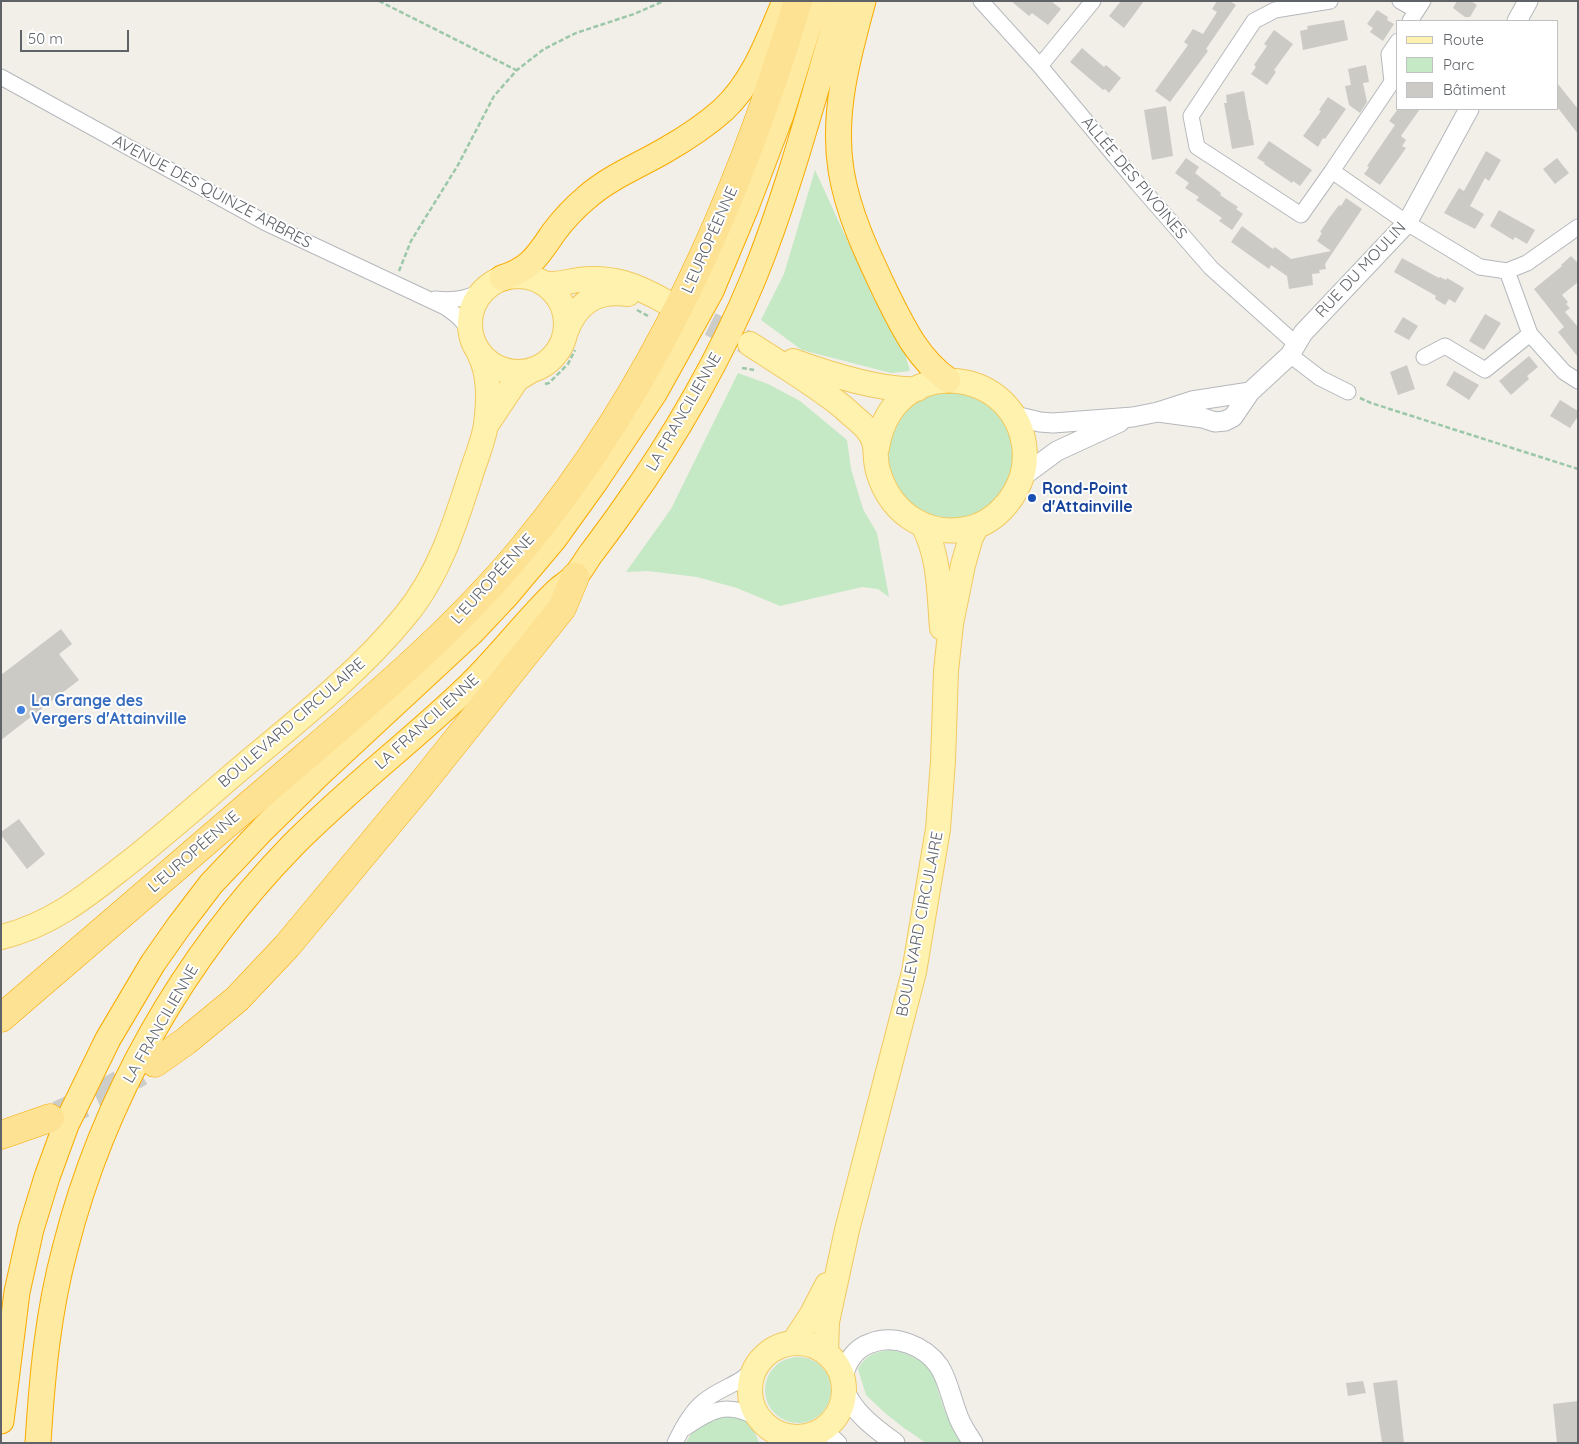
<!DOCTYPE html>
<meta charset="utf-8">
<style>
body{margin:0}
#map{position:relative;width:1579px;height:1444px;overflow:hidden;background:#f1efe8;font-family:Quicksand,sans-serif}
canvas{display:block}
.frame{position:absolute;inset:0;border:2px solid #5f6368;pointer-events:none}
.legend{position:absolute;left:1396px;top:20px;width:162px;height:90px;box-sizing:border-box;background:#fff;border:1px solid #bfc1c3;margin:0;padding:6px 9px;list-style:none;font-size:15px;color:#5f6368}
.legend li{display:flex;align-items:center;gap:10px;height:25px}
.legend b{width:25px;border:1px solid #bfc1c3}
.scale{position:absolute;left:20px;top:30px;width:109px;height:22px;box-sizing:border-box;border:2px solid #5f6368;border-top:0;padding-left:6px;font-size:15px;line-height:18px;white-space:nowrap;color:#5f6368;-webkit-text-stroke:4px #fff;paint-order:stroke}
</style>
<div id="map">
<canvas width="1579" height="1444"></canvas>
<div class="frame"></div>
<ul class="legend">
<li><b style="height:6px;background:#fff2af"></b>Route</li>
<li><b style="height:14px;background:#c5e8c5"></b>Parc</li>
<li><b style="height:14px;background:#cccac5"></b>Bâtiment</li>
</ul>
<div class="scale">50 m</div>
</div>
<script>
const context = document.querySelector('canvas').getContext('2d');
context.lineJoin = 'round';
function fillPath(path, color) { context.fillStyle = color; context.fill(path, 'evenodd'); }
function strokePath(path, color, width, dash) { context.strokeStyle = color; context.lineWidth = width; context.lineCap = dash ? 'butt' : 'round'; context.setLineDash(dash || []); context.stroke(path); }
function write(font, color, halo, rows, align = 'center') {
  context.font = font + ' Quicksand,sans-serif'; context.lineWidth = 4; context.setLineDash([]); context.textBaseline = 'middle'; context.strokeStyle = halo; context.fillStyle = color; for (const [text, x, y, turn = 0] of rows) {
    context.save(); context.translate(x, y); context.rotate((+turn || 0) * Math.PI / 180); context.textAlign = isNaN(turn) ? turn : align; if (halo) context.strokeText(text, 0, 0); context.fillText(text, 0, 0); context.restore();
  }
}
fillPath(new Path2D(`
 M815 170 876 303 904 350 910 371 891 373 802 350 761 320 784 274Z
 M738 373 768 384 800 401 847 440 851 469 863 509 877 533 889 597 878 589 862 587 780 606 737 588 697 577 648 571 626 572 671 509Z
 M887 455a64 64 0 1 1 128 0a64 64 0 1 1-128 0Z
 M890 1350C906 1352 920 1358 931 1371 936 1378 937 1389 940 1397 945 1413 952 1429 962 1443H926L904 1428 885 1413 866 1395 858 1369C866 1355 875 1352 890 1350Z
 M765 1390a33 33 0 1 1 66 0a33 33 0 1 1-66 0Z
 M724 1415C745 1416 753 1424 759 1443H686C693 1426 709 1422 724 1415Z`), '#c5e8c5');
fillPath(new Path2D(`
 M1011 1H1051L1061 9 1048 25 1032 13 1029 16Z
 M1121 1H1144L1124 28 1109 16Z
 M1217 1H1230L1236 5 1206 49 1208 51 1170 102 1155 91 1188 45 1184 42 1193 29 1203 34 1217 12 1212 9Z
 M1457 1H1471L1477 5 1470 17H1465L1453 8Z
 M1377 10 1388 17 1387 20 1394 24 1383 41 1370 32 1373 28 1367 24Z
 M1344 20 1348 40 1303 50 1300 31 1308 29 1307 26Z
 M1274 30 1293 44 1274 70 1276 72 1267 85 1251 74 1256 67 1254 65 1267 46 1264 44Z
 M1082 48 1104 67 1106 65 1121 78 1109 93 1105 89 1103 90 1070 62Z
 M1366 65 1369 82 1363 83 1367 102 1360 113 1349 105 1345 86 1351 85 1348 69Z
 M1558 84 1578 109V134L1558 108Z
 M1244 91 1249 120H1250L1254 145 1232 149 1224 103H1227L1226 95Z
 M1328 97 1346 109 1325 139 1323 138 1318 147 1303 136 1321 111 1319 110Z
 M1166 106 1173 156 1152 160 1144 110Z
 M1398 109H1420L1401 136 1406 140 1402 146 1406 148 1380 185 1364 174 1369 167 1367 166 1395 125 1389 121Z
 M1269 141 1312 170 1300 186 1293 181 1292 183 1264 164 1265 163 1257 158Z
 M1486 151 1501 160 1489 181 1485 178 1470 206 1484 214 1475 229 1444 213 1459 188 1464 191Z
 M1186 158 1199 167 1195 173 1221 193 1220 195 1238 207 1236 209 1243 214 1232 230 1219 221 1222 218 1196 200 1199 197 1185 188 1189 183 1175 173Z
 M1557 158 1569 173 1555 184 1543 169Z
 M1346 198 1362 209 1325 264 1326 269 1319 270 1320 273 1312 274 1313 285 1289 289 1287 276 1271 265 1269 269 1231 242 1242 226 1273 249 1275 247 1291 259 1331 251 1317 241 1322 233 1320 232 1330 217 1339 205 1341 206Z
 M1499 210 1535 230 1527 244 1515 237 1513 240 1490 226Z
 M1571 256 1578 263V282L1562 295 1568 302 1566 304 1570 308 1565 312 1578 327V357L1558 332 1564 327 1534 289 1562 266 1561 265Z
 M1402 258 1439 278 1440 277 1446 280 1447 278 1464 288 1455 303 1449 299 1445 305 1435 299 1436 296 1394 272Z
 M1485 314 1501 323 1484 350 1469 341Z
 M1403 317 1418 326 1409 340 1394 332Z
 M1529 356 1538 367 1527 376 1529 379 1511 395 1499 381Z
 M1407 365 1415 389 1398 395 1390 372Z
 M1454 371 1479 385 1469 400 1446 385Z
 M1560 400 1578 411V416L1570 428 1550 416Z
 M61 629 72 644 59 654 79 680 1 740V675Z
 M19 819 45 854 27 869 1 835V832Z
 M1397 1380 1404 1443H1382L1373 1383Z
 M1363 1381 1366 1393 1348 1396 1346 1383Z
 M1578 1401V1443H1557L1553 1404Z`), '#cccac5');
strokePath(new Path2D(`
 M678 308 746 342`), '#ccccc8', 24, [24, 12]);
strokePath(new Path2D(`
 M58 1115 100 1096 140 1072`), '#ccccc8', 28, [28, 14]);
const minor = new Path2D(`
 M981 1 1040 66 1138 184 1211 268 1296 344
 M1330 1 1275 10 1254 21 1191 116 1197 147 1301 215 1332 171 1407 223 1480 267 1507 271 1527 263 1578 227
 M1400 1 1416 10
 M1410 21 1423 1
 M1040 66 1093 1
 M1 77 266 223 445 307C459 316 467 324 473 340
 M1332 171 1392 82 1389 54 1398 41
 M1507 271 1530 334 1564 372 1578 381
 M435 299C456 301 471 299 488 286
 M1290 355 1320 378 1348 392
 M1424 357 1445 346 1485 370 1530 334
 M685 1428C713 1409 728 1401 759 1419
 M824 1429 839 1443
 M675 1443C682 1428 691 1411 704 1401 721 1387 742 1384 756 1366`);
const tertiary = new Path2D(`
 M1517 21 1528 1
 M1158 412 1203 418 1215 422 1225 421 1233 417 1250 392 1290 355 1303 333 1407 223 1469 109
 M1015 416 1040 422 1053 423 1133 417 1158 412 1192 401 1250 392
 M1023 476 1057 451 1120 422
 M843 1380C845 1363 855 1348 871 1343 895 1334 925 1346 939 1366 948 1380 951 1398 957 1413 960 1424 967 1433 973 1443
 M844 1388C852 1412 876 1429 895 1443`);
const primary = new Path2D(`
 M470 324a48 48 0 1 1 96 0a48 48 0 1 1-96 0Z
 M543 283C556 286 565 282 578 280 613 276 636 285 666 302
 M565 334C576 303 595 290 628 294
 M750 344C782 365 815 384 844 408 851 415 860 421 866 428 880 444 873 454 878 471 891 516 932 541 977 526 996 519 1011 502 1019 484 1025 471 1026 458 1024 444 1014 378 927 357 890 412 883 423 879 435 877 448
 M793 361C829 374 880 391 917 389
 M487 424 517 379 534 369
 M923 525C940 557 939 593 942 628
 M1 937C49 926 85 897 122 868 161 838 197 806 234 774 293 724 356 676 405 616 439 575 455 524 471 474 476 458 484 440 486 424 489 400 490 375 479 353
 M750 1390a47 47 0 1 1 94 0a47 47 0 1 1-94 0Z
 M793 1343 812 1314 827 1285
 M826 1353 827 1322 847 1230 914 972 938 829 943 761 946 671 951 624 963 565 971 537 977 526`);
const trunk = new Path2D(`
 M863 1C848 56 832 113 841 170 848 214 868 255 887 295 903 327 918 359 948 380
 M502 278C531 269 538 255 554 232 563 220 574 208 586 198 608 178 638 166 664 151 685 139 705 126 723 110 754 81 769 39 785 1
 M1 1421 17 1292 31 1229 47 1177 66 1125 108 1039 153 963 179 926 211 884 264 828 319 774 473 631 506 596 554 539 595 482 655 392 711 291 746 207 781 115 816 1
 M38 1443C42 1378 48 1312 65 1249 103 1098 184 957 292 846 348 789 412 741 469 686 500 656 525 622 556 592 562 586 570 582 575 576 581 570 585 562 590 555 602 539 614 523 625 507 674 439 722 355 754 277 790 188 814 93 842 1`);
const motorway = new Path2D(`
 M1 1018C94 939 186 859 278 780 363 707 451 635 523 548 655 388 739 198 798 1
 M155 1063 186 1041 237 999 287 946 419 787 562 608 575 577
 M1 1135 50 1118`);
strokePath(minor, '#b5b8bc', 17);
strokePath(tertiary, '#b5b8bc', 21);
strokePath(primary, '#f2c960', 26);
strokePath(trunk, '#f9ab00', 27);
strokePath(motorway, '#f9ab00', 29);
strokePath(new Path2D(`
 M379 1 516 70
 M399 271 411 241 458 165 494 96 517 70 544 49 576 33 634 14 664 1
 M637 310 650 317
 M742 368 754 370
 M545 384 549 383 568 364 575 350
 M1360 398 1371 403 1578 469`), '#9cc7a9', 2.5, [5, 2.5]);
strokePath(minor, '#fff', 15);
strokePath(tertiary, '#fff', 19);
strokePath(primary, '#fff2af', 24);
strokePath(trunk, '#feeaa1', 25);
strokePath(motorway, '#fde293', 28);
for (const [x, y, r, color] of [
 [1032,498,5,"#1a4fb4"],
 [21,710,5,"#3f7fe0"]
]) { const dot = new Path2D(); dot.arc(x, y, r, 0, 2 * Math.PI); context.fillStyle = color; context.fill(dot); strokePath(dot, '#fff', 2); }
write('16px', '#5f6368', '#fff', [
 ["ALLÉE DES PIVOINES",1134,178,50],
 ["AVENUE DES QUINZE ARBRES",212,192,28],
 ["L'EUROPÉENNE",710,240,-66],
 ["RUE DU MOULIN",1361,270,-47],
 ["LA FRANCILIENNE",684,412,-60],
 ["L'EUROPÉENNE",493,579,-48],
 ["LA FRANCILIENNE",427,722,-42],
 ["BOULEVARD CIRCULAIRE",292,723,-41],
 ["L'EUROPÉENNE",194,852,-41],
 ["BOULEVARD CIRCULAIRE",920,924,-79],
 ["LA FRANCILIENNE",161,1024,-60]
]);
write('bold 16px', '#164399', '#fff', [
 ["Rond-Point",1042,489],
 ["d'Attainville",1042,507]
], 'left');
write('bold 16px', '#366cbe', '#fff', [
 ["La Grange des",31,701],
 ["Vergers d'Attainville",31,719]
], 'left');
</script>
